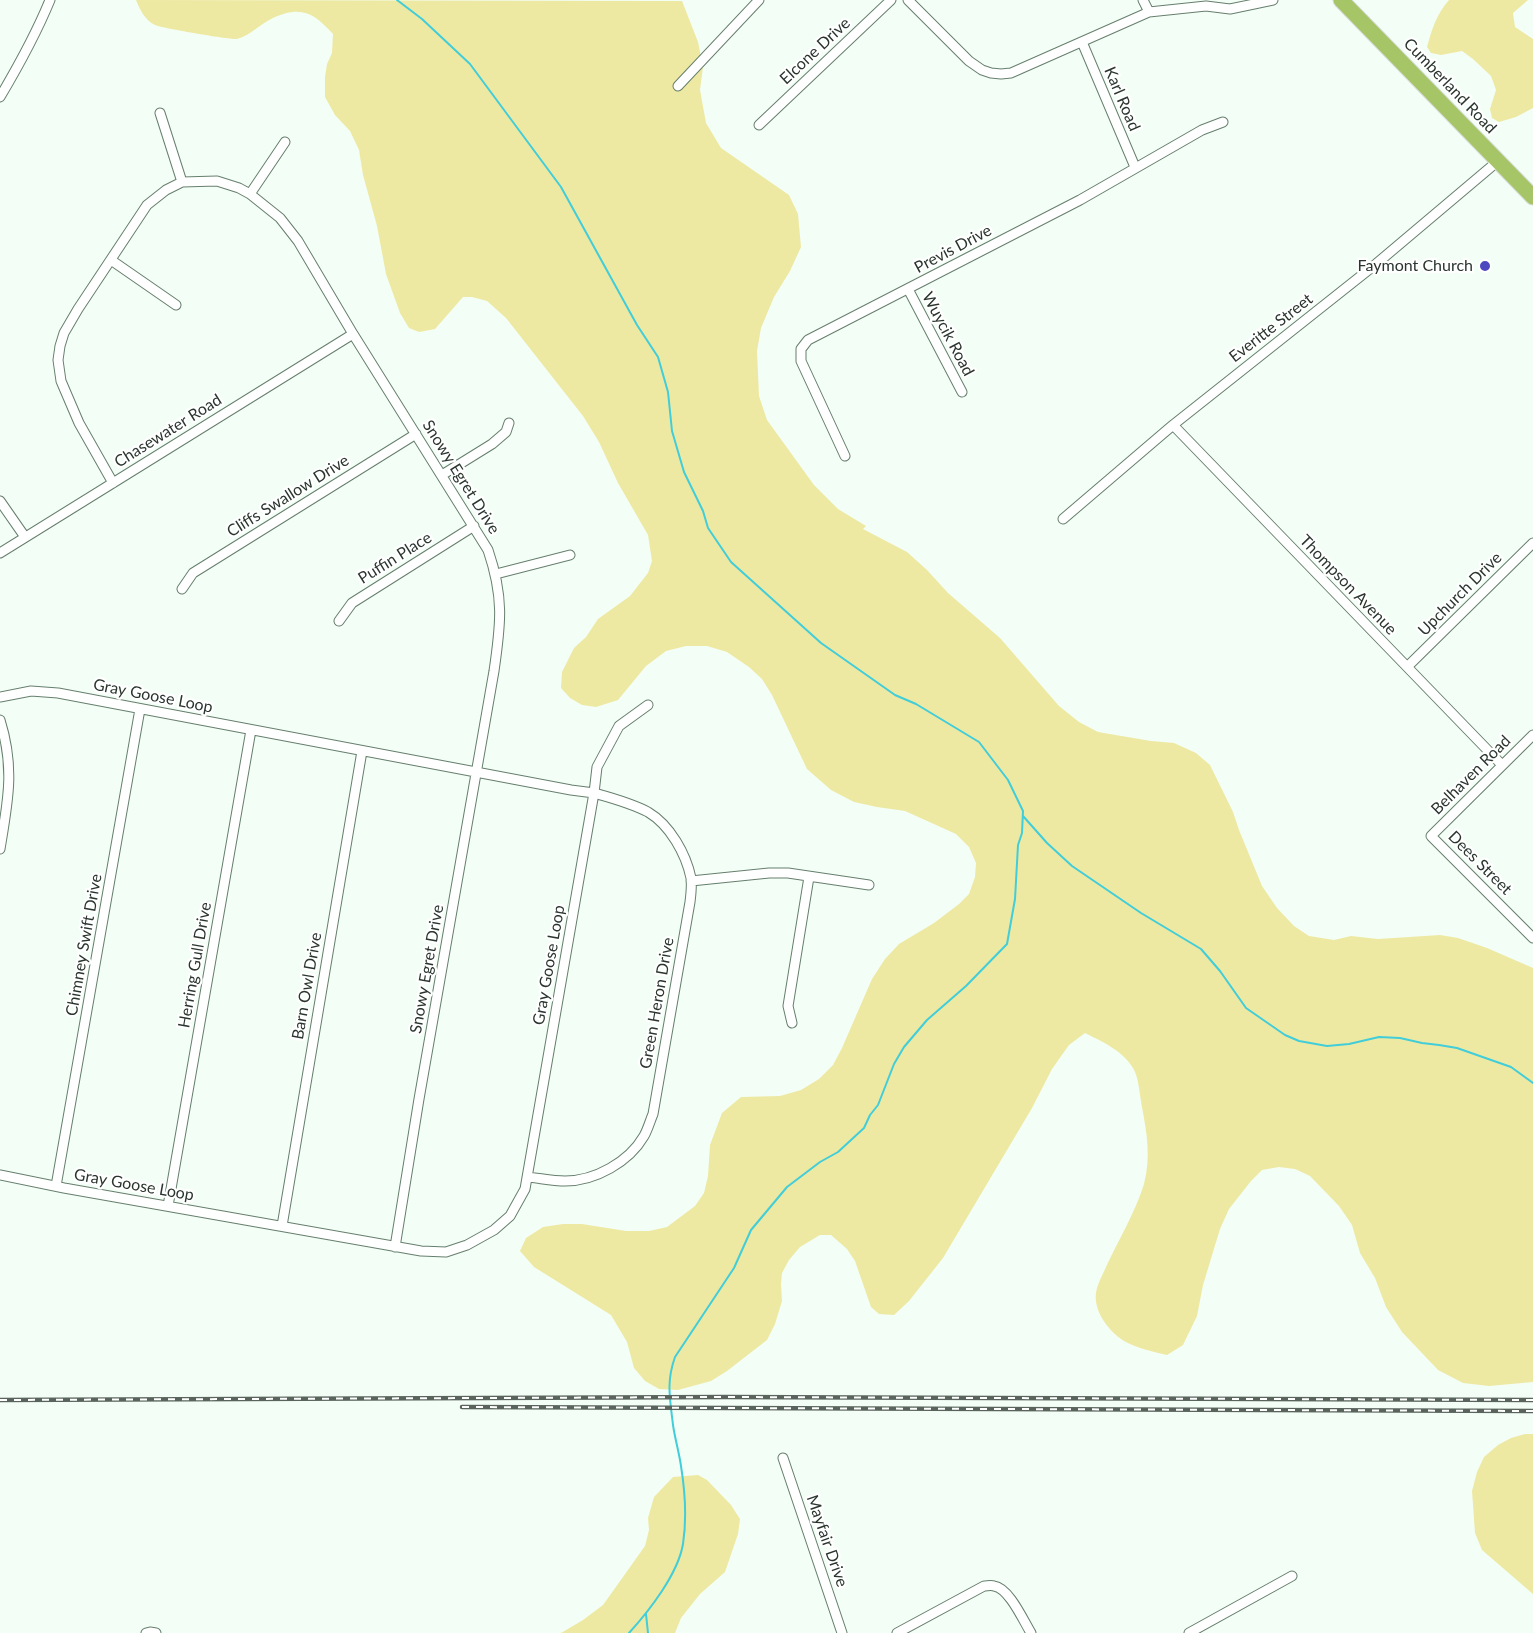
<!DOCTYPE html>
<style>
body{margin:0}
canvas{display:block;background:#f3fef6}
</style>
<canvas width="1533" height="1633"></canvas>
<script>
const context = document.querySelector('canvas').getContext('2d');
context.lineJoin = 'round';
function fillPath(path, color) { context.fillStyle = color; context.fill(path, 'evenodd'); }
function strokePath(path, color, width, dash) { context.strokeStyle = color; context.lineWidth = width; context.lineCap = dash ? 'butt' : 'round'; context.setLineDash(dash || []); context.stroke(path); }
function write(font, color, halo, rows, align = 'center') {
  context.font = font + ' Lato,sans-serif'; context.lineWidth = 4.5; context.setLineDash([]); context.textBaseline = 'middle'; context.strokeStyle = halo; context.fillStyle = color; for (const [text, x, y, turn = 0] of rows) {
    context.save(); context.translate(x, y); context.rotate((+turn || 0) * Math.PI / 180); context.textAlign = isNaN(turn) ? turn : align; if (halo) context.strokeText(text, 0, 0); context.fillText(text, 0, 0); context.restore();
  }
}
fillPath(new Path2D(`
 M136 0 682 1 698 42 703 67 700 90 706 123 721 148 789 195 798 214 801 247 790 271 774 297 761 328 757 351 759 396 767 420 814 485 838 509 866 526 863 529 907 552 927 570 948 593 1000 638 1059 706 1079 722 1098 732 1151 741 1174 743 1196 753 1210 765 1233 812 1239 830 1262 886 1277 908 1294 926 1309 936 1334 940 1351 936 1378 939 1440 935 1458 938 1487 948 1533 968V1382L1489 1386 1463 1383 1438 1370 1402 1332 1386 1307 1375 1278 1360 1253 1352 1225 1339 1206 1310 1176 1295 1169 1279 1167 1262 1170 1251 1181 1229 1209 1220 1229 1203 1285 1197 1316 1183 1345 1167 1355C1153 1352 1137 1348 1124 1341 1107 1330 1091 1308 1097 1288 1099 1281 1103 1274 1106 1267 1119 1239 1135 1213 1144 1184 1151 1157 1147 1134 1142 1107 1140 1097 1139 1081 1135 1072 1126 1052 1103 1042 1085 1033L1069 1045 1052 1069 1032 1108 943 1258 909 1301 894 1315 879 1314 871 1307 855 1261 847 1249 831 1235H820L800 1247 789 1260 782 1273 781 1284 782 1301 775 1324 767 1340 727 1371 711 1381 678 1390 659 1389 645 1381 634 1368 627 1342 611 1315 534 1267 520 1251 526 1238 543 1227 563 1224H582L626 1231H649L667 1227 695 1206 704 1193 708 1176 710 1145 722 1113 741 1097 780 1096 801 1090 819 1079 833 1065 842 1048 872 979 885 959 899 944 934 923 959 904 969 894 975 877 976 863 969 847 956 834 905 811 877 807 854 802 831 790 807 769 772 695 762 679 749 667 727 652 707 646H686L666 651 646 666 618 700 596 707 582 705 570 698 561 688 562 672 574 648 586 637 598 619 630 596 648 573 652 561 648 535 618 483 599 442 583 416 506 318 487 301 472 297H463L435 329 419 332 409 328 400 313 386 274 377 226 363 175 359 150 350 131 335 115 325 97V77L327 64 332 53 333 34C314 13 301 5 273 18 260 24 251 35 237 39 232 40 161 28 155 25 145 20 140 10 136 0Z
 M1449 0H1528L1513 13 1515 27 1533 39V108L1516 117 1499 122 1492 118 1490 109 1496 90 1491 76 1473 59 1462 51 1441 55 1431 53 1427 47C1432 29 1436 15 1449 0Z
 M1525 1434H1533V1594L1482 1550 1475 1533 1472 1491 1477 1472 1484 1457 1498 1445 1511 1438Z
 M698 1475 707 1480 731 1505 740 1519 738 1534 725 1572 700 1594 681 1618 675 1633H561L583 1620 603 1605 645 1546 649 1530 648 1518 654 1497 673 1477Z`), '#eee9a2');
strokePath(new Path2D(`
 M397 0 422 19 470 64 561 187 637 325 658 357 668 392 672 431 684 472 703 511 708 528 731 562 821 643 895 695 916 704 979 742 1008 780 1023 811 1022 833 1018 845 1015 899 1007 944 966 986 927 1020 904 1047 894 1064 878 1105 870 1115 864 1128 838 1152 820 1162 787 1187 751 1230 734 1268 675 1357C666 1382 670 1399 673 1425 675 1439 679 1452 681 1466 685 1491 687 1518 683 1544 678 1574 649 1611 629 1633
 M1023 816 1047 843 1072 866 1141 913 1201 949 1220 971 1246 1008 1285 1035 1299 1041 1327 1046 1349 1044 1379 1037 1400 1038 1422 1043 1439 1045 1457 1048 1511 1067 1533 1083
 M646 1614 648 1633`), '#41cdd9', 2);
const minor = new Path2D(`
 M908 0 969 61 982 70 991 73 1001 74 1011 73 1149 12 1206 6 1230 9 1273 0
 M1143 0 1149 12
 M1082 42 1135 167
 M678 86 759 0
 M0 97C19 65 36 34 50 0
 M160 113 182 182
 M759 125 891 0
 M250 194 285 142
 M111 260 176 305
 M908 289 962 392
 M1173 425 1502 765
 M845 456 801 361V349L808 340 1080 200 1202 130 1223 122
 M442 475 492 444 506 432 509 423
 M113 483 79 423 61 381 58 360 60 346 64 333 78 309 147 205 166 190 182 182 217 181 239 188 250 194 280 218 298 241 353 334 488 550C504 597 501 623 494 671L419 1099 395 1247
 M0 501 25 537
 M1063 519 1173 425 1376 264 1498 161
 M0 553 353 334
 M496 574 570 555
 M182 589 193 573 416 434
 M339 621 352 603 474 526
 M1407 667 1533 543
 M0 697 31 691 58 693 571 790 594 793 525 1189 510 1216 494 1230 467 1245 446 1252 421 1251 64 1188 0 1175
 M0 720C15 768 8 801 0 849
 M1533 735 1431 836 1533 938
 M691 881 769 873H788L869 885
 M792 1023 788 1006 809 877
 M527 1177C539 1178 552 1181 565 1181 595 1181 629 1162 644 1136 648 1129 650 1121 653 1114L690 902C691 894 692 886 691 878 686 854 670 825 648 812 631 803 612 798 594 793L597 767 619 726 648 705
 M56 1186 140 709
 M168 1206 251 730
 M282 1226 362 751
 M783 1458 842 1633
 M146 1633 150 1632 156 1633
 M897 1633 984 1586C987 1586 991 1585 994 1586 1009 1588 1023 1620 1031 1633
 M1189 1633 1292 1576`);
const primary = new Path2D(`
 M1341 0 1533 197`);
strokePath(minor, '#667f6d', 11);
strokePath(primary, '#d9dbd9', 17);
strokePath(minor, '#fff', 9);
strokePath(primary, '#a5c566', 15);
const rail = new Path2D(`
 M0 1400 726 1397 1533 1400
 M462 1407 1533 1411`);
strokePath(rail, '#59645d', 4.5);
strokePath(rail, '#fff', 2, [7]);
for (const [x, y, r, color] of [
 [1485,266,6,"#4c48bf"]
]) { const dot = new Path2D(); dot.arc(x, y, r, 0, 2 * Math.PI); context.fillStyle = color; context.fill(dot); strokePath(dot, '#fff', 2); }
write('16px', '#2a352e', '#fff', [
 ["Elcone Drive",815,51,-43],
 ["Cumberland Road",1450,86,46],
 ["Karl Road",1122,99,67],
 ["Previs Drive",953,249,-28],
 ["Everitte Street",1271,328,-38],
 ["Wuycik Road",948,334,62],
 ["Chasewater Road",168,431,-32],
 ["Snowy Egret Drive",461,477,58],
 ["Cliffs Swallow Drive",288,496,-32],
 ["Puffin Place",395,558,-32],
 ["Thompson Avenue",1348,585,46],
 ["Upchurch Drive",1460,594,-45],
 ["Gray Goose Loop",153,696,11],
 ["Belhaven Road",1471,775,-45],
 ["Dees Street",1480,863,45],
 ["Chimney Swift Drive",84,945,-80],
 ["Herring Gull Drive",195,965,-80],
 ["Gray Goose Loop",549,965,-80],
 ["Snowy Egret Drive",427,969,-80],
 ["Barn Owl Drive",307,986,-80],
 ["Green Heron Drive",657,1003,-80],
 ["Gray Goose Loop",134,1185,10],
 ["Mayfair Drive",827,1541,71]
]);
write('16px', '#2a352e', '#fff', [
 ["Faymont Church",1473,266]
], 'right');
</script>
